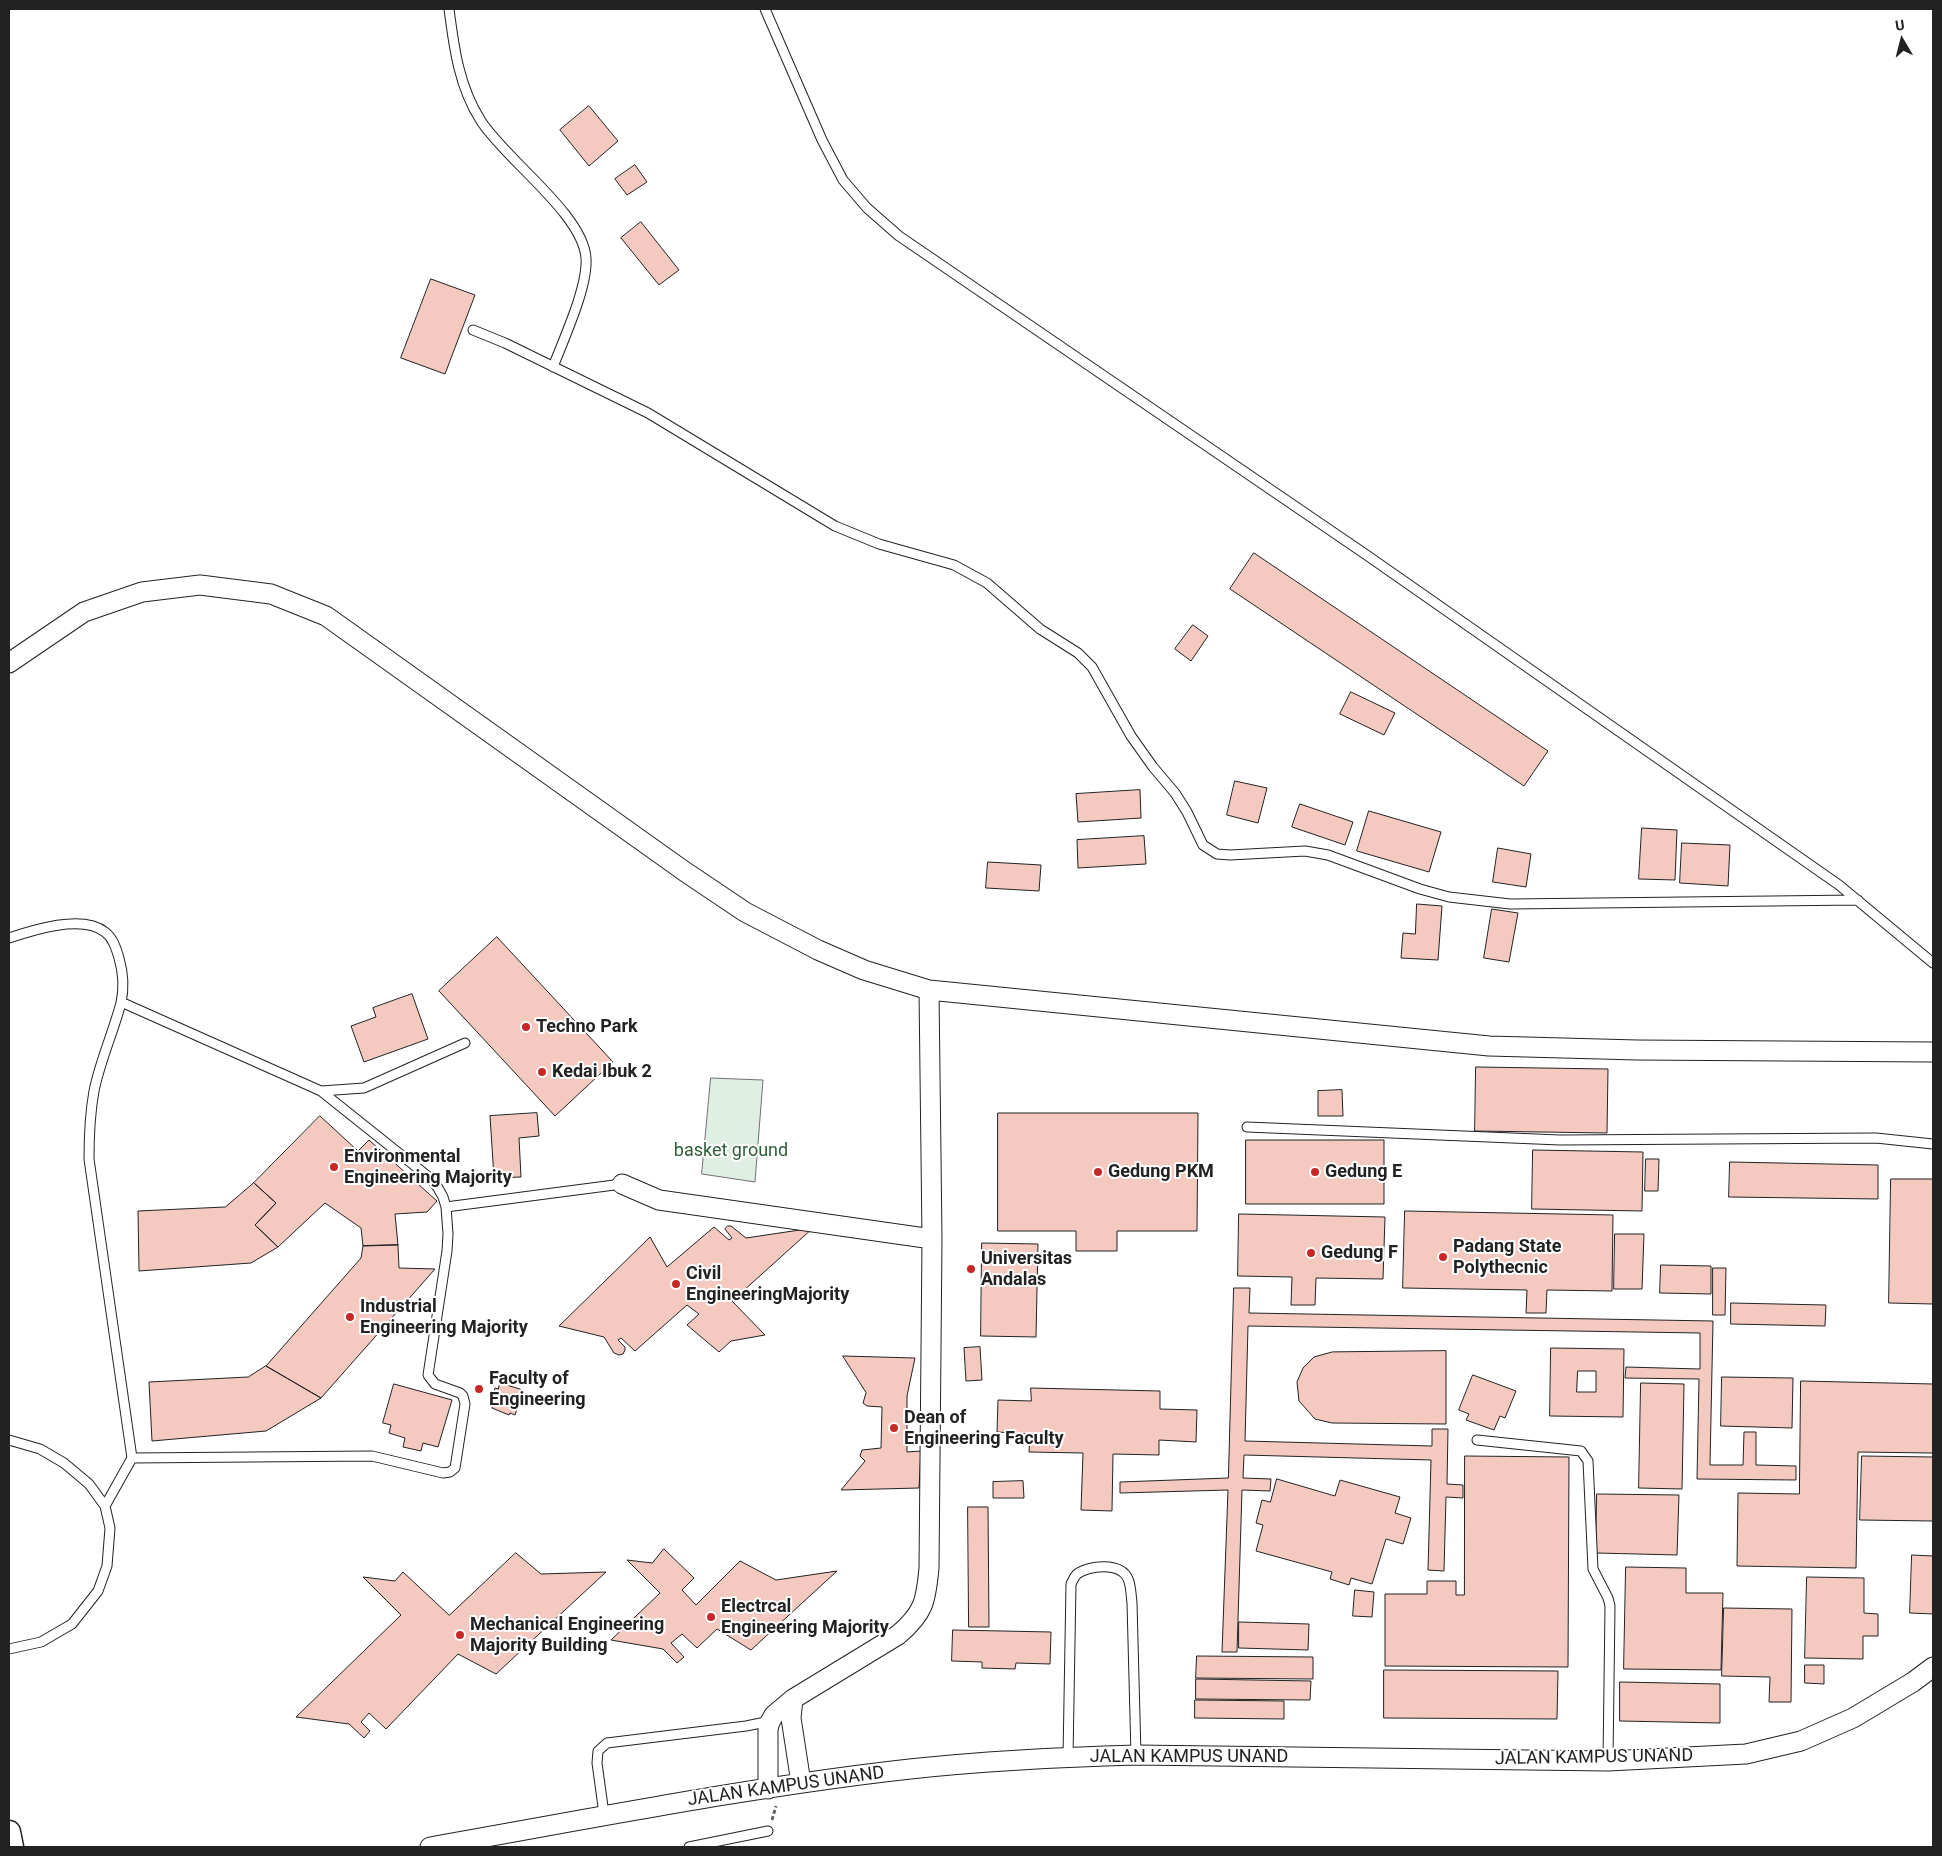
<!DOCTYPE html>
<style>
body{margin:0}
#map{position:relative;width:1942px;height:1856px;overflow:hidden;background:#fff;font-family:Roboto,sans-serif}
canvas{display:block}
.frame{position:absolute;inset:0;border:10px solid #222;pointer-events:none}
.north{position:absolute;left:1877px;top:15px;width:50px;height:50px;-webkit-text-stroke:4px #fff;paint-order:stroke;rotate:352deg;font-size:14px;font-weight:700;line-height:20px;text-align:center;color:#222}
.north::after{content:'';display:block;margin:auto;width:18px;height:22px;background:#222;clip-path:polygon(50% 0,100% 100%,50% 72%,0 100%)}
</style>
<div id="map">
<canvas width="1942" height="1856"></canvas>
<div class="frame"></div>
<div class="north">U</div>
</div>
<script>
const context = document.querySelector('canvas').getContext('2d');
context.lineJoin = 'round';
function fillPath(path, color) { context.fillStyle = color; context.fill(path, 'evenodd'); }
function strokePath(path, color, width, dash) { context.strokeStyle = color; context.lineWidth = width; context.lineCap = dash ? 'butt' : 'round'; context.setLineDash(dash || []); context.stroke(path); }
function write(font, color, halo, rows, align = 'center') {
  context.font = font + ' Roboto,sans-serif'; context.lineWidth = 4; context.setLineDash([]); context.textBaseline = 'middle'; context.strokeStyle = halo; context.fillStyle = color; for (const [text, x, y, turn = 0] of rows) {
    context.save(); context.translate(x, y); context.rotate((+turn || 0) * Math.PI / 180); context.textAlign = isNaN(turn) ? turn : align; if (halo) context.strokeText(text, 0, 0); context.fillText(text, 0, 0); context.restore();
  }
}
const green = new Path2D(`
 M711 1078 763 1080 755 1182 702 1174Z`);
fillPath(green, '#e0efe3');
strokePath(green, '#6f6f6f', 1);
const building = new Path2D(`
 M589 106 618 141 589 166 560 130Z
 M635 165 647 182 627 195 615 179Z
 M641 222 679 270 659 285 621 238Z
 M431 279 475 295 445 374 401 358Z
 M1254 553 1548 751 1524 786 1230 589Z
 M1193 625 1208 636 1191 661 1175 649Z
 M1351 692 1395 713 1384 735 1340 714Z
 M1235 781 1267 788 1258 823 1227 815Z
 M1140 790 1141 818 1078 822 1076 794Z
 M1300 804 1353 822 1345 845 1292 827Z
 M1369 811 1441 832 1429 872 1357 851Z
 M1642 828 1677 830 1675 880 1639 879Z
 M1144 836 1146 864 1078 868 1077 840Z
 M1682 843 1730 845 1728 886 1680 883Z
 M1498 848 1531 854 1526 887 1493 882Z
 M988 862 1041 865 1039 891 986 888Z
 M1417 904 1442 906 1438 960 1401 958 1403 933 1415 934Z
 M1492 909 1518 913 1509 962 1484 958Z
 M497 937 613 1062 555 1116 439 991Z
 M412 994 428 1039 364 1062 351 1026 376 1017 373 1008Z
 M1476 1067 1608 1069 1607 1133 1475 1131Z
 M1342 1090 1343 1116H1318V1091Z
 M537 1113 539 1136 519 1138 521 1177 494 1178 490 1116Z
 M998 1113H1198L1197 1231H1117V1251H1076V1231H998Z
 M320 1116 358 1151 369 1140 437 1201 427 1212 395 1214 398 1245 363 1246 361 1228 325 1203 278 1247 255 1225 276 1203 254 1183Z
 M1246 1140H1384V1204H1246Z
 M1533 1150 1643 1152 1642 1211 1532 1209Z
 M1646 1159H1659L1658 1191H1645Z
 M1730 1162 1878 1165V1199L1729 1197Z
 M1891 1179H1933V1304L1889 1303Z
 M254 1183 276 1203 255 1225 278 1247 251 1263 139 1271 138 1211 225 1207Z
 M1405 1211 1613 1215 1612 1291 1547 1290 1546 1313H1526L1527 1290 1403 1288Z
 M1239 1214 1385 1217 1383 1279 1316 1278 1315 1305H1291L1292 1277 1238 1276Z
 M728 1226H731L746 1238 813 1228 732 1301 765 1335 731 1341 719 1352 687 1325 699 1314 687 1305 635 1351 621 1338 618 1340 625 1347V1350L623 1354 619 1355 614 1353 604 1337 559 1326 650 1237 667 1267 714 1227 729 1240 732 1238 725 1229Z
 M1615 1234H1644L1642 1289H1614Z
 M982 1243 1038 1244 1036 1337 981 1336Z
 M398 1245 399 1268 435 1269 321 1398 266 1366 361 1258 363 1246Z
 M1661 1265 1711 1266V1294L1660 1293Z
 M1713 1268H1726L1725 1315H1713Z
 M1234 1288H1250L1249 1313 1713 1321 1710 1465H1743L1744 1432H1756V1465L1796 1466V1480L1697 1479 1699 1379 1625 1378 1626 1367 1700 1369V1333L1248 1326 1245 1441 1432 1446V1429H1448L1447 1484 1463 1485V1498L1446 1497 1444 1571 1428 1570 1431 1460 1244 1455 1243 1478 1271 1479 1270 1491 1242 1490 1237 1652H1222L1228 1490 1120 1493V1482L1228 1478Z
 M1731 1303 1826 1305 1825 1326 1731 1324Z
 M980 1347 982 1380 966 1381 964 1348Z
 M1551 1348 1624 1349 1623 1417 1550 1416ZM1578 1371H1596V1392H1577Z
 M1446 1351V1424L1332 1423 1315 1419 1299 1401 1297 1382 1303 1368 1314 1357 1332 1352Z
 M843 1356 915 1358 907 1396V1452L921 1451 919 1488 841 1490 865 1461 860 1456 862 1450 881 1448 882 1407 867 1406 863 1403 866 1393Z
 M266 1366 321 1398 266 1431 152 1441 149 1382 248 1377Z
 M1473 1375 1516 1391 1505 1418 1500 1416 1494 1430 1466 1420 1469 1414 1459 1410Z
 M1722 1377 1793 1378 1792 1428 1721 1426Z
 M1801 1381 1933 1384V1453L1858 1452 1856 1568 1737 1566 1738 1493 1799 1494Z
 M500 1383 523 1390 515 1415 510 1413 509 1415 492 1408 494 1402 491 1401 495 1388 498 1389Z
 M1641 1383 1684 1384 1682 1489 1639 1488Z
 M394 1384 452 1400 438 1447 423 1443 421 1451 403 1447 405 1438 389 1433 391 1425 383 1423Z
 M1031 1388 1160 1391V1409L1197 1410 1196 1442 1159 1440V1455L1113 1454 1112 1511 1081 1510 1083 1453 1029 1452 1030 1434 997 1432 998 1400 1031 1401Z
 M1465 1456 1569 1457 1568 1667 1385 1666V1594H1427V1581H1456V1595H1464Z
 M1862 1456 1933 1457V1521L1860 1520Z
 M1277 1479 1335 1496 1340 1480 1400 1497 1395 1513 1411 1518 1403 1544 1386 1539 1372 1584 1351 1578 1349 1585 1330 1579 1332 1572 1256 1551 1263 1525 1256 1523 1262 1500 1270 1502Z
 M1023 1481 1024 1498H993V1482Z
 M1597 1494 1679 1495 1677 1555 1596 1553Z
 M968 1507H988L989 1627H969Z
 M664 1549 694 1578 682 1590 696 1605 740 1561 776 1580 837 1571 751 1650 717 1629 697 1648 682 1634 671 1643 684 1657 677 1663 663 1649 611 1640 660 1593 627 1560 652 1563Z
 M516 1553 541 1574 606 1572 496 1674 458 1654 386 1729 369 1713 361 1722 370 1731 364 1738 349 1724 296 1717 401 1615 363 1577 395 1581 403 1572 449 1615Z
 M1912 1555 1933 1556V1614L1910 1613Z
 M1626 1567 1686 1568V1593H1723L1721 1670 1624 1669Z
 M1807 1577 1864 1578V1613L1878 1614V1636H1863V1659L1805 1658Z
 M1355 1590 1374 1592 1372 1617 1353 1616Z
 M1724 1608 1792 1609 1791 1702H1769L1770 1677 1722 1676Z
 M1239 1622 1309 1624 1308 1650 1239 1648Z
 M953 1630 1051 1632 1050 1664 1016 1663 1015 1669 982 1668V1662L952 1661Z
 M1197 1656 1313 1657V1679L1196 1678Z
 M1805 1665H1824V1684L1805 1683Z
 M1384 1670 1558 1671 1557 1719 1384 1718Z
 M1196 1679 1311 1681 1310 1700 1196 1699Z
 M1620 1682 1720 1684V1723L1620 1721Z
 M1195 1700 1284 1701V1719L1195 1718Z`);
fillPath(building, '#f3c9c0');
strokePath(building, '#222', 1);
const service = new Path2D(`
 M449 9C454 48 459 87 481 121 506 160 583 214 586 258 588 287 564 338 553 367
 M765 9 822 140 843 180 867 208 899 236 1368 556 1839 885 1933 963
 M473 330 505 343 648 413 835 526 879 544 954 565 987 583 1040 629 1078 653 1092 667 1131 736 1153 767 1175 793 1187 812 1203 845 1217 854 1230 855 1305 851 1328 855 1420 889 1449 897 1510 904 1858 900
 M9 938C33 930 82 914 105 932 113 938 116 948 119 958 123 972 124 989 121 1003 113 1033 100 1061 94 1091 90 1113 89 1136 89 1159L132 1458 105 1506
 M121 1002 321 1091 430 1178 438 1188 443 1197 446 1207 448 1234 447 1251 428 1375 435 1384 460 1393 463 1396 465 1404 455 1468 450 1472 443 1473 372 1456 132 1458
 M321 1091 364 1088 465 1043
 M1247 1127 1560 1140 1876 1138 1933 1144
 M446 1207 622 1184
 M9 1440 40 1449 64 1463 89 1484 105 1506 110 1528 107 1566 98 1591 72 1624 41 1642 9 1649
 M1477 1440 1581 1451 1588 1461 1593 1569 1608 1598 1610 1606 1608 1761
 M1068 1757 1071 1584C1073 1580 1074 1577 1077 1574 1089 1565 1121 1562 1128 1579 1131 1585 1131 1595 1132 1603L1136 1755
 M604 1814 597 1763 598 1751 607 1743 746 1726 771 1721
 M689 1847 768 1831`);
const minor = new Path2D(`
 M9 663 84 612 142 592 200 585 271 594 326 616 684 871 745 912 818 950 864 970 929 990 1489 1046 1637 1050 1933 1052
 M622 1184 659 1200 932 1239
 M793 1699 791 1718 801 1783
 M768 1789V1729L770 1722 774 1715 793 1699 898 1635C924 1613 926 1601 929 1568L932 1239 929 990
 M430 1847C590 1819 749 1787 910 1769 985 1761 1061 1757 1136 1755L1608 1761 1746 1754 1801 1741 1853 1718 1913 1682 1933 1667`);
const tertiary = new Path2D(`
 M9 1832 12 1847`);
strokePath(service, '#222', 11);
strokePath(minor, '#222', 21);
strokePath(tertiary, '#222', 25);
strokePath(new Path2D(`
 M772 1820 776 1806`), '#646464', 3, [4, 2.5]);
strokePath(service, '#fff', 9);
strokePath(minor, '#fff', 19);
strokePath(tertiary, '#fff', 22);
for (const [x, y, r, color] of [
 [526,1027,5,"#c62828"],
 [542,1072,5,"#c62828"],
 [334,1167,5,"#c62828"],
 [1098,1172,5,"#c62828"],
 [1315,1172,5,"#c62828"],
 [1311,1253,5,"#c62828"],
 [1443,1257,5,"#c62828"],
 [971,1269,5,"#c62828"],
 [676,1284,5,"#c62828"],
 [350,1317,5,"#c62828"],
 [479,1389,5,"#c62828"],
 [894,1428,5,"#c62828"],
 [711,1617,5,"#c62828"],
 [460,1635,5,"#c62828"]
]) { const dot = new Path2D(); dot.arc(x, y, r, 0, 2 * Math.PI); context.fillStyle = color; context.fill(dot); strokePath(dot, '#fff', 2); }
write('bold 18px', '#222', '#fff', [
 ["Techno Park",536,1027],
 ["Kedai Ibuk 2",552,1072],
 ["Environmental",344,1157],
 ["Engineering Majority",344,1178],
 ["Gedung PKM",1108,1172],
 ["Gedung E",1325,1172],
 ["Padang State",1453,1247],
 ["Polythecnic",1453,1268],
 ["Gedung F",1321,1253],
 ["Universitas",981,1259],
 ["Andalas",981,1280],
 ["Civil",686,1274],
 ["EngineeringMajority",686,1295],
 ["Industrial",360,1307],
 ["Engineering Majority",360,1328],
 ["Faculty of",489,1379],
 ["Engineering",489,1400],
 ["Dean of",904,1418],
 ["Engineering Faculty",904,1439],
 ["Electrcal",721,1607],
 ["Engineering Majority",721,1628],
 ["Mechanical Engineering",470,1625],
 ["Majority Building",470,1646]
], 'left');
write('18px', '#2f5e38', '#fff', [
 ["basket ground",731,1151]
]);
write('18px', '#222', '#fff', [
 ["JALAN KAMPUS UNAND",1189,1757],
 ["JALAN KAMPUS UNAND",1594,1758,-1],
 ["JALAN KAMPUS UNAND",786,1787,-8]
]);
</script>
